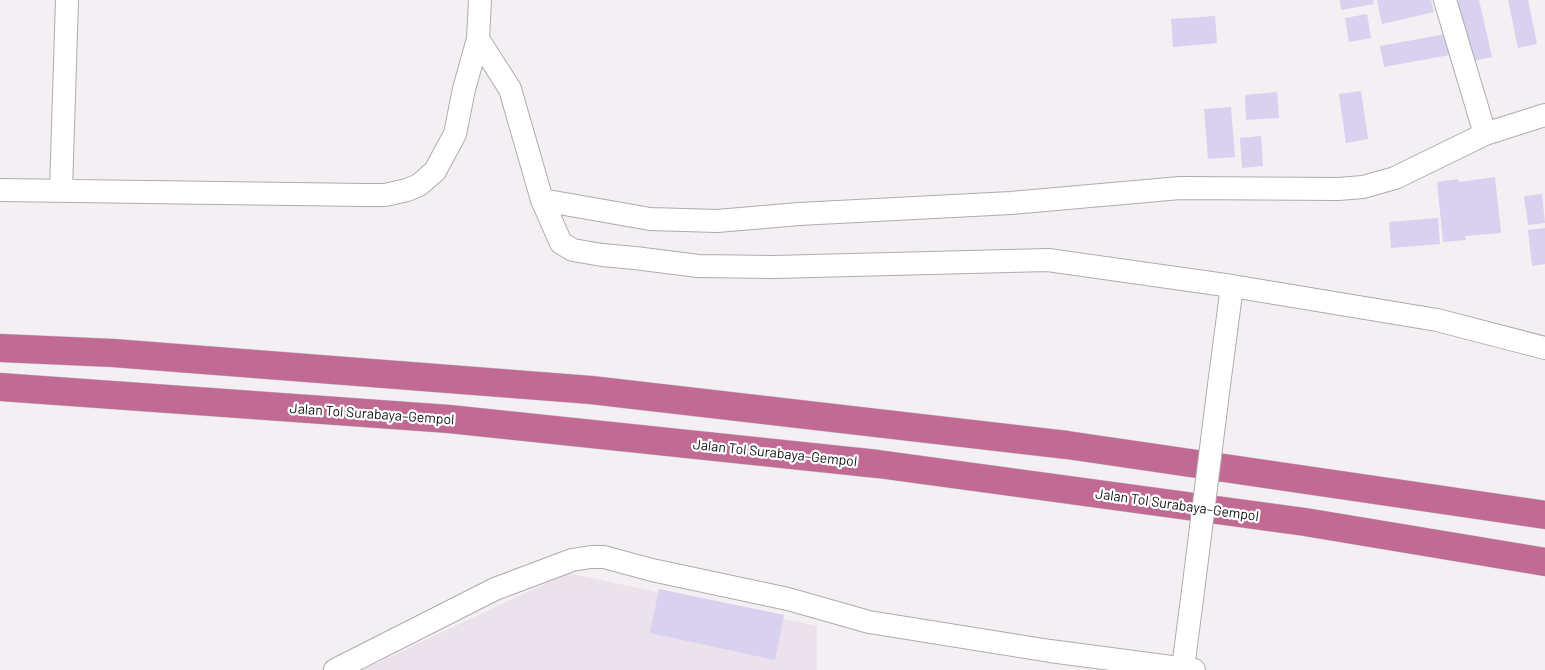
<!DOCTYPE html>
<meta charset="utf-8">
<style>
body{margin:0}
canvas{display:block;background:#f3eff3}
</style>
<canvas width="1545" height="670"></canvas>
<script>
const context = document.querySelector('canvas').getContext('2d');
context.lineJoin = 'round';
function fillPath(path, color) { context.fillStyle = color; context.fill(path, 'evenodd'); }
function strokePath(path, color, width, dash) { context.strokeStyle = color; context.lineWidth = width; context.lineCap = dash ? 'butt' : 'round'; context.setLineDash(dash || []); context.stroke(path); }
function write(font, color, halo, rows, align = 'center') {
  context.font = font + ' Barlow,sans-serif'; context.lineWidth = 4.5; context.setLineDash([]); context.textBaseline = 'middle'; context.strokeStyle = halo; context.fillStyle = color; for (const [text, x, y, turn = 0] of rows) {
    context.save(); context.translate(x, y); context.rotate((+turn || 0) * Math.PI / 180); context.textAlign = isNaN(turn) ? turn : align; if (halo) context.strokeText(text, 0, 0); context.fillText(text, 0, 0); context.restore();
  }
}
fillPath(new Path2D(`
 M568 573 817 626V670H362Z`), '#ebe2ec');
fillPath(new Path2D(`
 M1340 0H1373L1374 4 1341 10Z
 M1377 0H1431L1434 12 1382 24Z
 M1460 0H1479L1492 57 1468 62 1454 2Z
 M1508 0H1528L1537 44 1518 48Z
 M1367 14 1371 38 1349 42 1345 18Z
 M1215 16 1217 43 1173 47 1171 19Z
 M1451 33 1455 54 1384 67 1380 46Z
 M1361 91 1368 139 1346 143 1339 94Z
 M1277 92 1279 118 1246 120 1245 95Z
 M1231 107 1235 157 1208 159 1204 109Z
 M1261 136 1263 166 1242 168 1240 138Z
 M1495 177 1501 233 1465 236 1466 240 1443 242 1437 182 1458 179 1459 182Z
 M1542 194 1545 223 1528 225 1524 196Z
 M1438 218 1440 244 1391 248 1389 222Z
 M1545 228V264L1532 266 1528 230Z
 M659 589 784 615 775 660 650 633Z`), '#d8d1f0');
const street = new Path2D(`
 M1445 0 1485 134
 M478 39 510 89 542 200 561 243 573 250 602 255 635 258 698 266 773 267 1048 260 1232 286 1437 320 1545 348
 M0 190 366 195H385L407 190 419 185 435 171 455 134 464 89 478 39 480 0
 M61 191 67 0
 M542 200 650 219 717 221 799 214 1011 203 1180 188 1338 189 1363 187 1395 178 1485 134 1545 115
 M1219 385 1232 286
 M1183 668 1193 591
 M335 670 495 589 572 560 591 557H604L652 570 788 599 869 622 1050 651 1194 670`);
const highway = new Path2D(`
 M0 348 113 353 591 390 1067 445 1545 515
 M0 387 449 419 878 464 1305 522 1545 562`);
strokePath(street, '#afabaf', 24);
strokePath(highway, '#cbcbcb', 29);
strokePath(street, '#fff', 22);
strokePath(highway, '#c16b94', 28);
const streetBridge = new Path2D(`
 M1193 591 1219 385`);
strokePath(streetBridge, '#afabaf', 24, []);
strokePath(streetBridge, '#fff', 22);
write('14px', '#121112', '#fff', [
 ["Jalan Tol Surabaya–Gempol",372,414,4],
 ["Jalan Tol Surabaya–Gempol",775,453,6],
 ["Jalan Tol Surabaya–Gempol",1177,505,8]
]);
</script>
